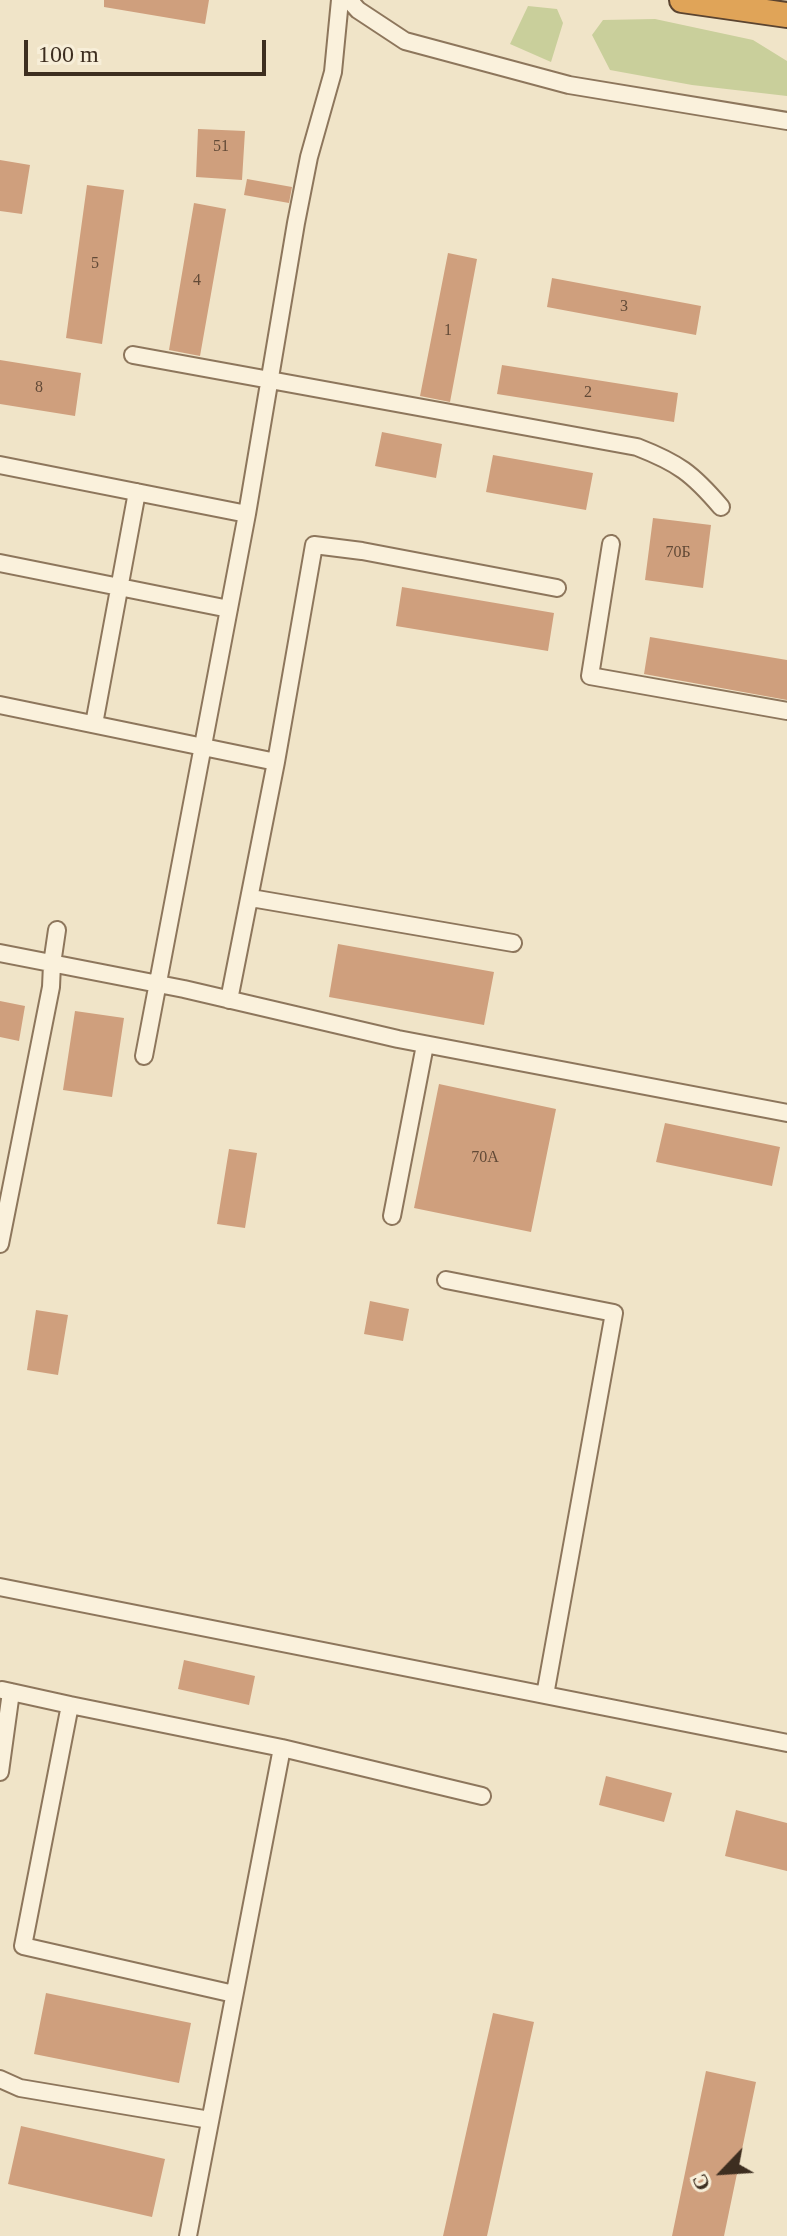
<!DOCTYPE html>
<meta charset="utf-8">
<style>
body{margin:0}
#map{position:relative;width:787px;height:2236px;overflow:hidden;background:#f0e4c8;font-family:"Times New Roman",serif}
canvas{display:block}
.north{position:absolute;left:683px;top:2132px;width:80px;height:80px;-webkit-text-stroke:6px #f7eed8;paint-order:stroke;rotate:245deg;font-size:22px;font-weight:700;line-height:32px;text-align:center;color:#3d2e20}
.north::after{content:'';display:block;margin:auto;width:28px;height:36px;background:#3d2e20;clip-path:polygon(50% 0,100% 100%,50% 72%,0 100%)}
.scale{position:absolute;left:24px;top:40px;width:242px;height:36px;box-sizing:border-box;border:4px solid #3d2e20;border-top:0;padding-left:10px;font-size:24px;line-height:28px;white-space:nowrap;color:#3d2e20;-webkit-text-stroke:6px #f7eed8;paint-order:stroke}
</style>
<div id="map">
<canvas width="787" height="2236"></canvas>
<div class="north">С</div>
<div class="scale">100 m</div>
</div>
<script>
const context = document.querySelector('canvas').getContext('2d');
context.lineJoin = 'round';
function fillPath(path, color) { context.fillStyle = color; context.fill(path, 'evenodd'); }
function strokePath(path, color, width, dash) { context.strokeStyle = color; context.lineWidth = width; context.lineCap = dash ? 'butt' : 'round'; context.setLineDash(dash || []); context.stroke(path); }
function write(font, color, halo, rows, align = 'center') {
  context.font = font + ' "Times New Roman",serif'; context.lineWidth = 6; context.setLineDash([]); context.textBaseline = 'middle'; context.strokeStyle = halo; context.fillStyle = color; for (const [text, x, y, turn = 0] of rows) {
    context.save(); context.translate(x, y); context.rotate((+turn || 0) * Math.PI / 180); context.textAlign = isNaN(turn) ? turn : align; if (halo) context.strokeText(text, 0, 0); context.fillText(text, 0, 0); context.restore();
  }
}
fillPath(new Path2D(`
 M528 6 557 9 563 23 551 62 510 44Z
 M655 19 753 40 787 61V96L692 85 610 70 592 35 603 20Z`), '#c9cf9b');
fillPath(new Path2D(`
 M104 0H209L205 24 104 7Z
 M198 129 245 131 242 180 196 177Z
 M0 160 30 165 22 214 0 211Z
 M247 179 292 187 289 203 244 195Z
 M87 185 124 190 102 344 66 338Z
 M194 203 226 209 200 356 169 350Z
 M448 253 477 259 450 402 420 396Z
 M552 278 701 306 696 335 547 307Z
 M0 360 81 373 75 416 0 404Z
 M502 365 678 393 674 422 497 394Z
 M382 432 442 444 436 478 375 466Z
 M493 455 593 473 586 510 486 492Z
 M653 518 711 525 703 588 645 580Z
 M402 587 554 613 548 651 396 626Z
 M650 637 787 660V700L644 674Z
 M338 944 494 972 484 1025 329 997Z
 M0 1001 25 1006 19 1041 0 1037Z
 M75 1011 124 1018 112 1097 63 1090Z
 M439 1084 556 1109 531 1232 414 1208Z
 M665 1123 780 1147 772 1186 656 1162Z
 M229 1149 257 1153 245 1228 217 1224Z
 M370 1301 409 1309 403 1341 364 1334Z
 M36 1310 68 1315 58 1375 27 1370Z
 M184 1660 255 1676 249 1705 178 1689Z
 M606 1776 672 1793 664 1822 599 1805Z
 M736 1810 787 1823V1871L725 1856Z
 M46 1993 191 2023 179 2083 34 2054Z
 M493 2013 534 2022 487 2236H443Z
 M706 2071 756 2082 724 2236H672Z
 M21 2126 165 2159 152 2217 8 2184Z`), '#cf9f7d');
const minor = new Path2D(`
 M349 0 358 10 405 41 569 85 787 121
 M133 355 637 447C678 463 692 473 721 507
 M0 465 247 514 144 1056
 M247 514 296 223 309 157 333 72 340 0
 M611 544 590 676 787 711
 M0 563 229 609
 M0 705 276 762
 M94 724 137 492
 M251 898 513 943
 M0 953 184 989 398 1039 787 1113
 M229 1000 276 762 314 545 362 551 557 588
 M392 1216 425 1045
 M0 1244 51 987 52 964 57 930
 M446 1280 614 1313 545 1695
 M0 1587 787 1743
 M2 1690 70 1705
 M0 1772 11 1692
 M234 1994 23 1946 70 1705 282 1748
 M0 2079 20 2088 210 2120
 M188 2236 282 1748 482 1796`);
const highway = new Path2D(`
 M682 0 787 15`);
strokePath(minor, '#8d765c', 20);
strokePath(highway, '#5b4430', 28);
strokePath(minor, '#faf1dc', 16);
strokePath(highway, '#e0a458', 24);
write('16px', '#624a37', null, [
 ["51",221,147],
 ["5",95,264],
 ["4",197,281],
 ["3",624,307],
 ["1",448,331],
 ["8",39,388],
 ["2",588,393],
 ["70Б",678,553],
 ["70А",485,1158]
]);
</script>
